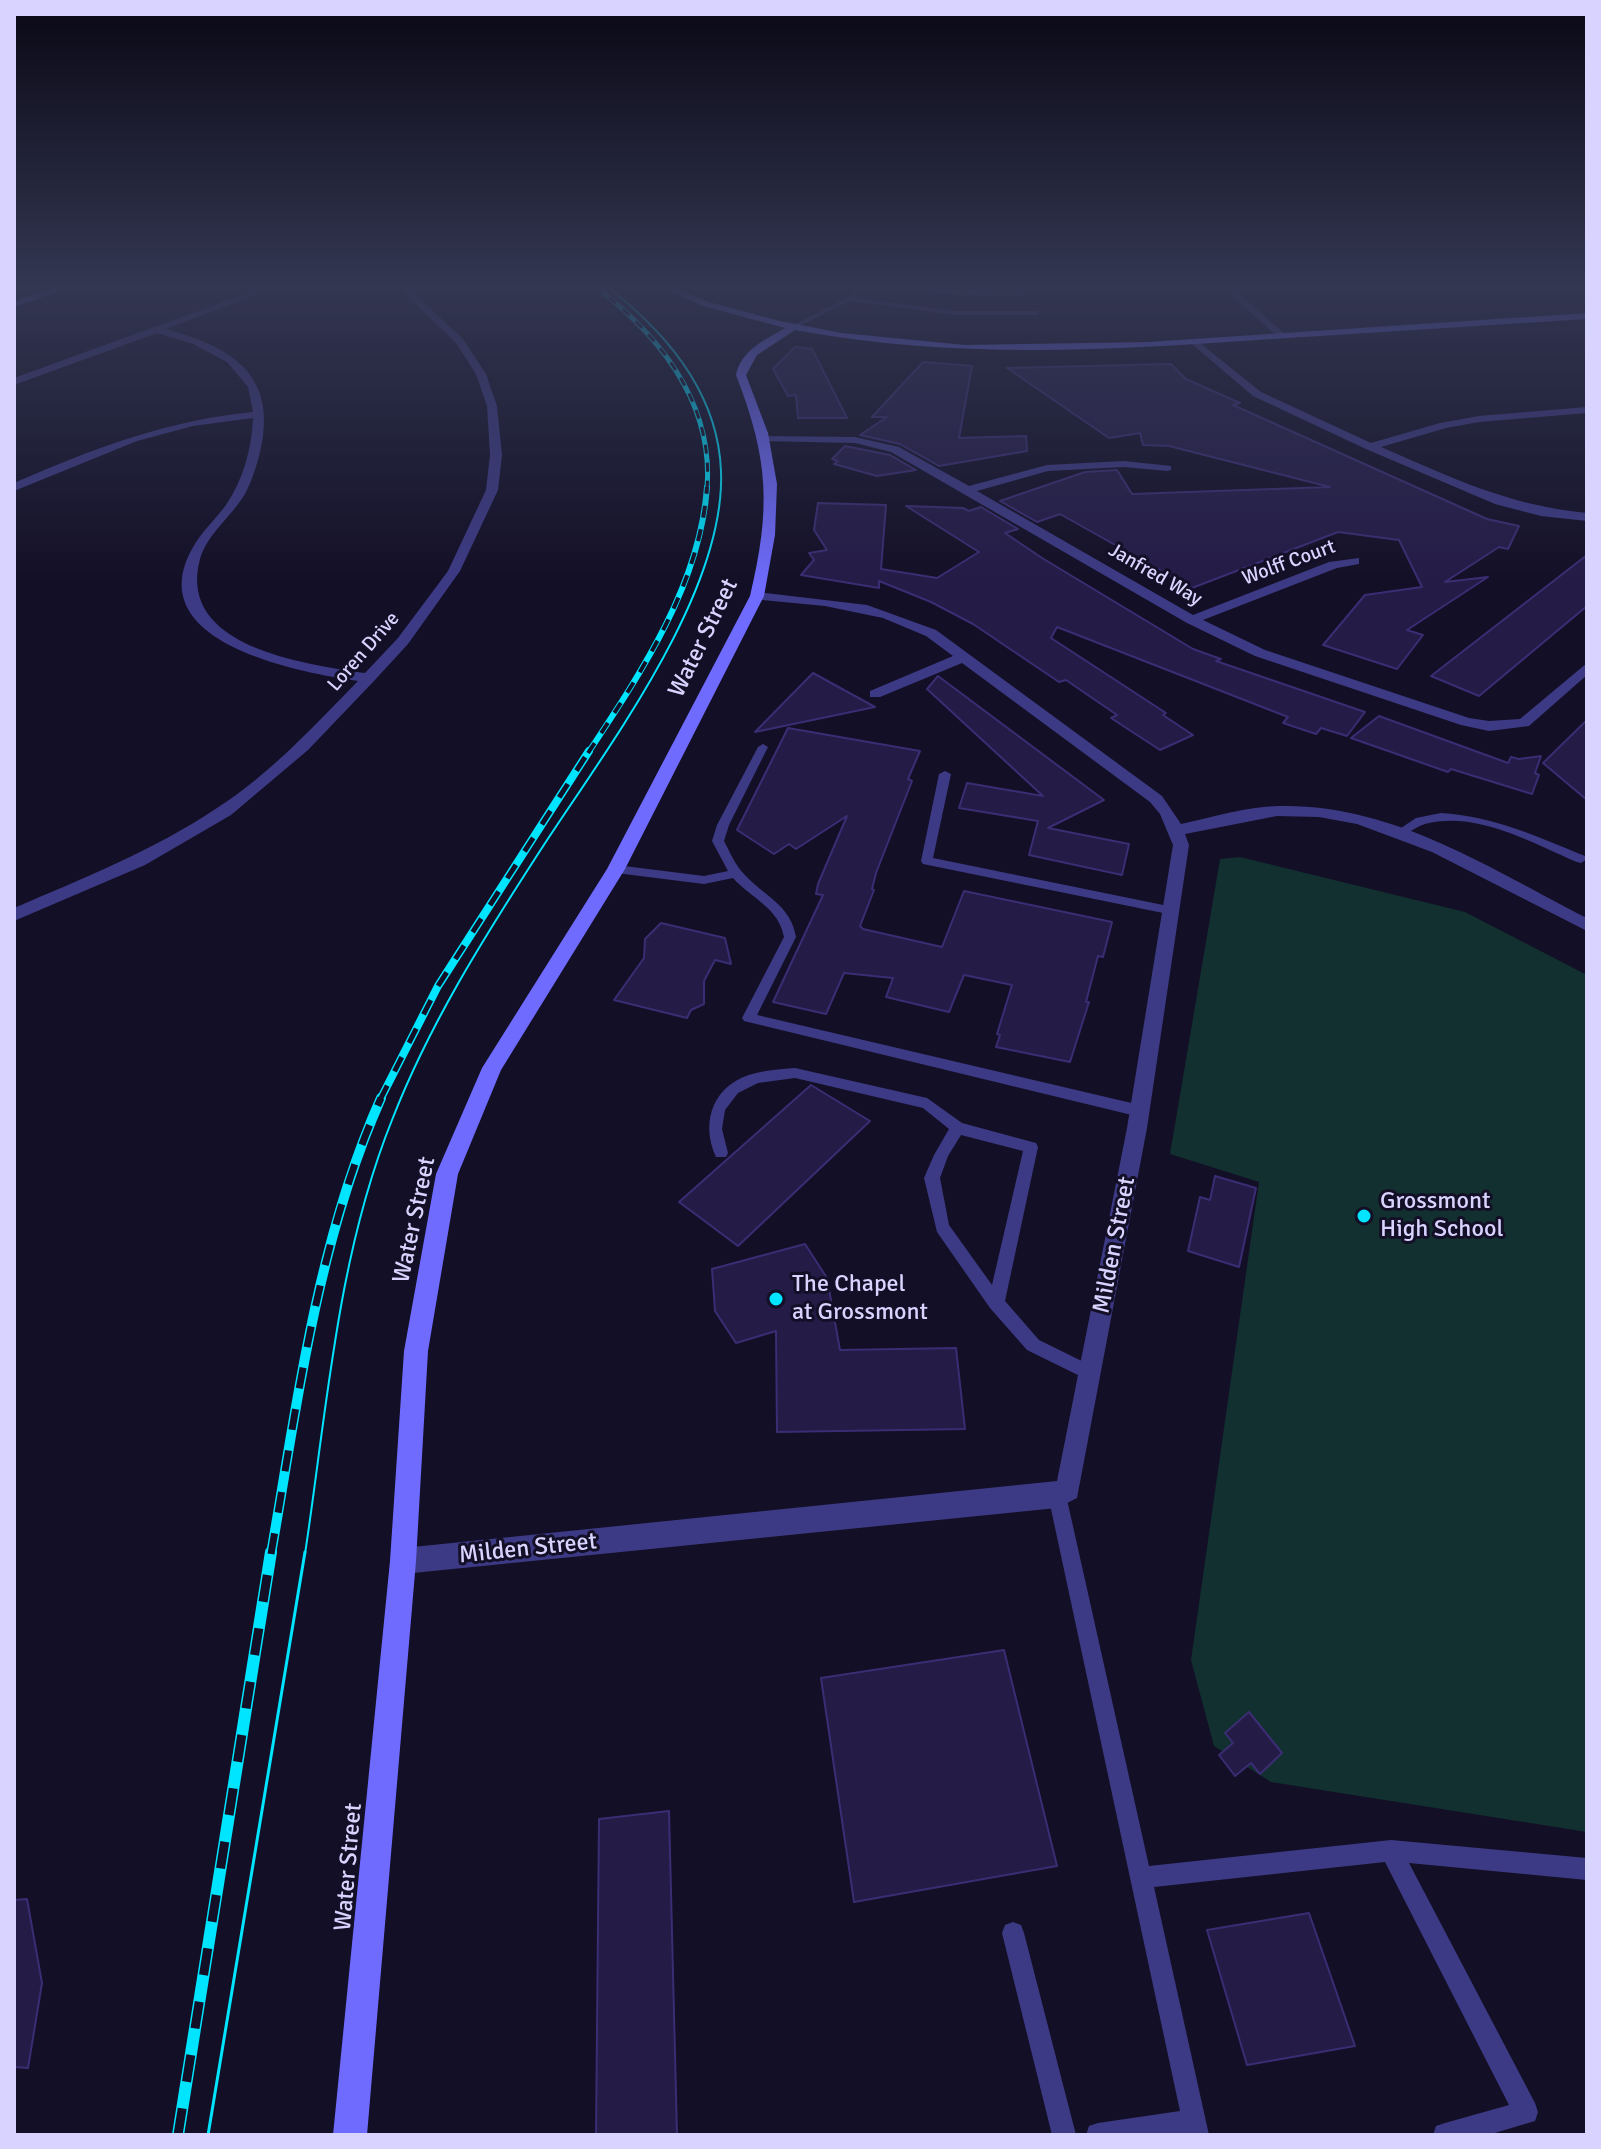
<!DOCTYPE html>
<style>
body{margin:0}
#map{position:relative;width:1601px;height:2149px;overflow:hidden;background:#130f26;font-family:Signika,sans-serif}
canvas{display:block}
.frame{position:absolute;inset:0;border:16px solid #d9d4ff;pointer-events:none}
</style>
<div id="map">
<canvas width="1601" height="2149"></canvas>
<div class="frame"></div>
</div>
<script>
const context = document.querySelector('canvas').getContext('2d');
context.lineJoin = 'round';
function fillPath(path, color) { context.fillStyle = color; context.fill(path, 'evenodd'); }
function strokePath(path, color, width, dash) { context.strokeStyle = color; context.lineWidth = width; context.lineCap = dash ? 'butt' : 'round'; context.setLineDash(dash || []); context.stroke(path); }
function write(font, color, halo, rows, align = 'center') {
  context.font = font + ' Signika,sans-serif'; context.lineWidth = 6; context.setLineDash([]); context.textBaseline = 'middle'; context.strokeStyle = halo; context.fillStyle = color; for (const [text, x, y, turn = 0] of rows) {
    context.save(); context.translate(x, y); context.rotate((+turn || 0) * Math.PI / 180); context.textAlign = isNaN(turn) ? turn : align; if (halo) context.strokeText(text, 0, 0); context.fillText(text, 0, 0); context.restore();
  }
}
fillPath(new Path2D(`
 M1240 857 1465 912 1587 975V1832L1271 1782 1214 1746 1191 1660 1259 1182 1170 1154 1220 859Z`), '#12302f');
const building = new Path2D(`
 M795 347 812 349 847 418H798L796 395 788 396 773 369Z
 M923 362 972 366 959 438 1026 436 1027 451 939 466 900 444 860 435 887 417H872Z
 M1171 364 1186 379 1240 403 1233 405 1487 519 1519 526 1508 549 1499 547 1445 582 1488 577 1407 630 1423 635 1397 669 1323 645 1365 595 1422 587 1399 540 1338 532 1192 588 1060 514 1037 522 1000 501 1085 472 1117 470 1132 494 1330 487 1169 446 1143 445 1140 433 1109 438 1007 368Z
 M845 446 890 455 916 470 877 476 834 464 838 461 832 459Z
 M818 503 886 505 881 569 937 578 979 552 906 506 963 508 969 511 981 507 1018 529 1005 533 1042 558 1193 649 1221 659 1216 661 1365 712 1347 736 1321 728 1316 734 1283 723 1288 717 1057 627 1051 638 1166 713 1163 715 1193 735 1160 750 1111 718 1117 715 1066 680 1059 682 973 624 931 602 879 581V588L801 575 814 560 809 553 827 550 814 530Z
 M1587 555V606L1479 696 1431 676Z
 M813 673 875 707 755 732Z
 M938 676 1104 800 1048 828 1129 844 1122 875 1029 855 1038 821 959 808 967 783 1043 796 927 689Z
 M1379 716 1508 763 1511 757 1519 759 1541 756 1535 773 1539 775 1532 794 1451 769 1448 772 1351 738Z
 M1587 720V800L1543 763Z
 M788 728 920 751 908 779 912 781 876 873 872 889 874 890 860 926 863 929 942 947 964 891 1112 922 1103 957 1098 956 1086 1002H1089L1070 1062 996 1047 1000 1035 997 1034 1012 985 964 975 949 1012 886 997 893 978 844 973 826 1014 773 1002 823 895 816 894 818 884 847 816 796 849 789 844 774 854 737 830Z
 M661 923 725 938 731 964 715 960 704 981V1004L691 1010 687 1018 614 1000 644 958 645 939Z
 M811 1085 870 1121 738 1246 679 1202Z
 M1215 1176 1256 1188 1239 1267 1188 1251 1200 1197 1210 1200Z
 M805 1244 827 1278 840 1350 956 1348 965 1429 777 1432 776 1331 736 1343 715 1311 712 1269Z
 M1004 1650 1057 1866 854 1902 821 1678Z
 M1249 1712 1282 1753 1260 1774 1251 1763 1235 1776 1219 1755 1233 1743 1225 1733Z
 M669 1811 677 2135H596L599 1819Z
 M27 1899 42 1983 28 2068 14 2067V1900Z
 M1309 1913 1355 2046 1247 2065 1207 1930Z`);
fillPath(building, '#241b47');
strokePath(building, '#3b2d73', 2);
fillPath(new Path2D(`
 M857 286H863L854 298 956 311H1037L1040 313 1037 315H956L850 301 795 328 790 327 849 297Z
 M882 286 1023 292 1026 294 1023 296 943 294Z
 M763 744 768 747 729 825 724 841C730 852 735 865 744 874 764 896 791 905 796 937L757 1015 1140 1105 1145 1107 1147 1111 1145 1115 1140 1117 744 1021 742 1018 784 937C779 908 751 898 733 878L704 884 616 873 610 869 616 865 704 876 728 871 712 841 717 825 758 747Z
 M945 771 951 774 933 858 1173 907 1179 911 1173 915 923 864 921 861 939 774Z
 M1441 813C1493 816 1538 837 1585 856L1587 859 1581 863 1577 862C1532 843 1479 812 1429 823 1418 825 1411 832 1401 836L1395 832 1416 818Z
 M795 1068 927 1098 962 1123 1036 1143 1038 1147 1005 1301 1039 1340 1096 1368 1098 1373 1096 1378 1090 1381 1084 1378 1027 1350 990 1308 937 1232 924 1178 934 1155 949 1129 923 1108 795 1078 758 1083 738 1093 725 1110 722 1129 728 1153 726 1157H716C699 1120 715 1082 756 1073 769 1070 782 1069 795 1068ZM961 1135 1023 1151 992 1285 949 1225 940 1178 948 1156Z
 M1057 1486 1063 1489 1066 1495 1149 1866 1391 1840 1587 1858V1880L1409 1863 1535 2103 1538 2112 1535 2121 1488 2135H1433L1436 2126 1445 2123 1509 2105 1385 1862 1154 1887 1209 2135H1086L1089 2126 1098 2123 1180 2111 1048 1495 1051 1489Z
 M1013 1922 1021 1925 1024 1933 1076 2135H1052L1002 1933 1005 1925Z`), '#3d3a85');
fillPath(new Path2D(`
 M267 286H280L166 329C224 345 272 369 263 436 260 456 254 476 245 494 232 516 207 534 200 559 176 647 304 664 365 673L398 638 448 571 486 490 490 455 487 406 476 374 456 343 397 286H406L463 339 486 374 497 406 502 455 498 490 460 571 408 644 374 681 308 750 231 815 145 865 14 921V908C84 878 154 850 217 808 270 774 314 726 358 681 298 672 140 643 192 549 201 532 215 520 226 505 243 480 252 448 253 418L193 426 137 441 14 491V483C92 449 168 420 253 412L248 387 227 362 193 344 157 333 14 385V378Z
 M1221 286H1230L1285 334V338H1279Z
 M1195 339 1261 392 1371 443 1440 423 1479 416 1587 407V413L1479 422 1446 428 1381 447C1453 478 1507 505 1587 513V521L1541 516 1495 504 1366 449 1253 396 1192 344Z
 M766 436 855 437 899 447 969 486 1047 465 1124 461 1171 466V470L1167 471 1124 467 1048 471 977 491 1193 615 1329 562 1359 558V564L1337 568 1203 620 1265 650 1469 718 1489 721 1520 719 1587 663V675L1529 726 1489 731 1461 725 1255 656 1187 623 891 452 855 443 762 441 760 439Z
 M757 592 867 605 936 630 1162 796 1181 824C1213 817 1245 807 1278 806 1392 803 1489 868 1587 918V931L1432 852 1357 824 1319 817 1277 816 1185 834 1189 845 1147 1128 1077 1498 1057 1508 403 1574 394 1570 390 1561 394 1552 403 1548 1057 1481 1127 1128 1173 845 1160 814 1150 802 962 663 880 697H870V691L953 656 926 636 883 618 825 606 752 599 750 596Z`), '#3d3a85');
fillPath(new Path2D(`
 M60 286H74L14 307V301Z
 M660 286H671L709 302 780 321 842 333 965 345 1148 342 1587 313V319C1482 326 1377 332 1272 339 1112 350 954 360 795 330L757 355 746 375 768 433 777 484 775 535 764 596 625 869 501 1070 458 1174 428 1351 416 1561 367 2135H333L390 1561 404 1351 436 1174 482 1068 607 869 750 596C771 508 769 460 736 375 741 350 765 340 785 328L703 306Z`), '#6f6bff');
strokePath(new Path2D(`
 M305 1554C327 1409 337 1257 392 1120 429 1025 483 939 538 854 603 753 726 595 721 471 718 392 665 331 606 286`), '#00e5ff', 2);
strokePath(new Path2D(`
 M208 2135 305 1552`), '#00e5ff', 3);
const railFar4 = new Path2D(`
 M595 286C660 336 714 402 707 489`);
const railFar3 = new Path2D(`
 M588 753C641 673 700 585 707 487`);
const railFar2 = new Path2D(`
 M380 1100 438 986 589 751`);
const railFar1 = new Path2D(`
 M271 1554C298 1400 317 1242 381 1098`);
const rail = new Path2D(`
 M178 2135 271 1552`);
strokePath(railFar4, '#00e5ff', 5);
strokePath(railFar3, '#00e5ff', 6);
strokePath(railFar2, '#00e5ff', 8);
strokePath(railFar1, '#00e5ff', 10);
strokePath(rail, '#00e5ff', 12);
strokePath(railFar4, '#130f26', 3, [9]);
strokePath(railFar3, '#130f26', 4, [12]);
strokePath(railFar2, '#130f26', 5, [16]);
strokePath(railFar1, '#130f26', 7, [21]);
strokePath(rail, '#130f26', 9, [27]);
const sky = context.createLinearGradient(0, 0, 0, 587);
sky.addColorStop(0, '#0a0815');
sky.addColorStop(0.49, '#333752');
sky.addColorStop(1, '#33375200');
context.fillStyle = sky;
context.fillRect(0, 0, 1601, 587);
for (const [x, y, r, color] of [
 [1364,1216,8,"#00e5ff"],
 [776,1299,8,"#00e5ff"]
]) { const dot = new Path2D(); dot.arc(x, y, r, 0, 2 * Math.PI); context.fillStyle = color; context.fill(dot); strokePath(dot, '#130f26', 3); }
write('20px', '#d9d4ff', '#130f26', [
 ["Wolff Court",1289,563,-20],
 ["Janfred Way",1155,575,30],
 ["Loren Drive",364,652,-49]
]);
write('24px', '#d9d4ff', '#130f26', [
 ["Water Street",704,638,-64],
 ["Water Street",415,1220,-78],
 ["Milden Street",1115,1245,-79],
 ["Milden Street",528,1549,-6],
 ["Water Street",349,1867,-85]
]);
write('24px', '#d9d4ff', '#130f26', [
 ["Grossmont",1380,1202],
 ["High School",1380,1230],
 ["The Chapel",792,1285],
 ["at Grossmont",792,1313]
], 'left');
</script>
